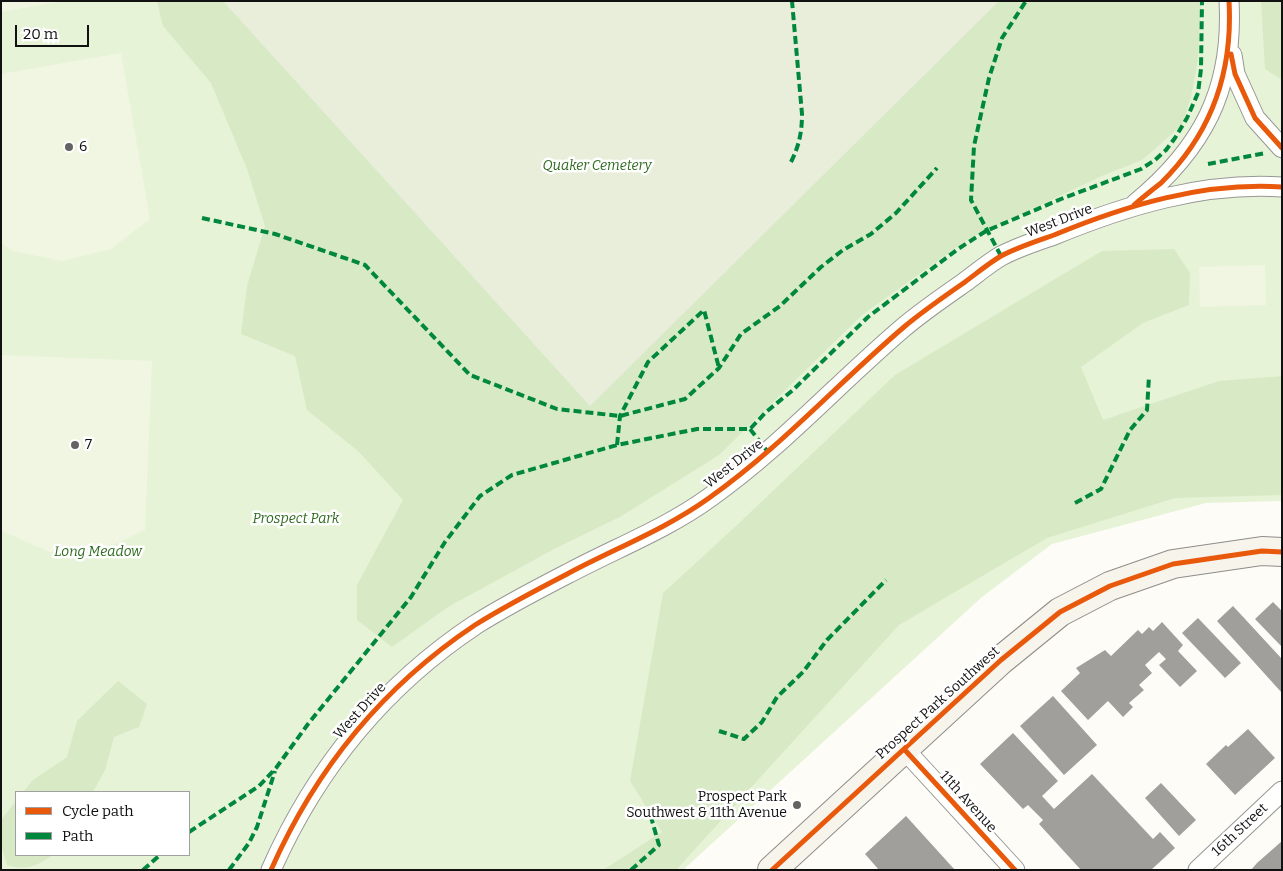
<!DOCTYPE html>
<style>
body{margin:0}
#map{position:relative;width:1283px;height:871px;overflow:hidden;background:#fdfcf7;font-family:Bitter,serif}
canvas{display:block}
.frame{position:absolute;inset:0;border:2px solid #111;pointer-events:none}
.legend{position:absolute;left:15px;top:791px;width:175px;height:65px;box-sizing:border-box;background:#fff;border:1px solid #a0a0a0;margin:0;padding:6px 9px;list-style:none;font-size:15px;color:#111}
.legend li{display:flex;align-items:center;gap:10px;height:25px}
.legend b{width:25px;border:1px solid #a0a0a0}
.scale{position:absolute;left:15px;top:25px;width:74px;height:22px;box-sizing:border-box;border:2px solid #111;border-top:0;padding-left:6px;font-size:15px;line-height:18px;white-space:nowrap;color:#111;-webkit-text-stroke:4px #fff;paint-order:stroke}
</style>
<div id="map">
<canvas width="1283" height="871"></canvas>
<div class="frame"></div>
<ul class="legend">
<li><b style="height:6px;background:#e8590c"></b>Cycle path</li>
<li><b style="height:6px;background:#00873e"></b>Path</li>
</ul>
<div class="scale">20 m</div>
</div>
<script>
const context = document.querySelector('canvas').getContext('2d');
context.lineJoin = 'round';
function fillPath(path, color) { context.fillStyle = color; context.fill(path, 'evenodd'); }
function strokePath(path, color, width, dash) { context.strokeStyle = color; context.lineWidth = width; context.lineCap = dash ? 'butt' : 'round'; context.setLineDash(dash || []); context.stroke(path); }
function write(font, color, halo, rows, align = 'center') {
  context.font = font + ' Bitter,serif'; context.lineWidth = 5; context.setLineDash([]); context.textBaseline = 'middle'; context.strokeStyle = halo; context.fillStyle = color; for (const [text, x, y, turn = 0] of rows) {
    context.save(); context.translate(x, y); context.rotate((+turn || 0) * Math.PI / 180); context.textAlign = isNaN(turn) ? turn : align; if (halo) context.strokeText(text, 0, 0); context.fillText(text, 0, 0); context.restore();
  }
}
fillPath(new Path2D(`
 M1 1H1282V501L1206 503 1052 544 982 597 683 870H1ZM16 792H189V855H16Z`), '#e7f3d7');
fillPath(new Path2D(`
 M157 1H1201L1198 60 1191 97 1182 125 1142 160 1104 175 967 240 862 315 719 455 620 517 556 548 448 607 392 647 357 620V585L403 500 359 452 307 410 295 356 241 334 247 286 265 226 247 169 211 83 163 26Z
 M1261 1H1282V80L1265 69Z
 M1174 249 1190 273 1189 305 1143 323 1081 367 1103 420 1219 381 1282 376V495L1175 498 1047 538 899 625 676 870H603L662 832 630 781 663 593 736 526 895 375 1102 251Z
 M118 681 147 704 139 727 114 737 105 770 93 792H23L33 780 67 757 77 721Z
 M16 801V855H53C36 866 28 871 7 865L1 845V820Z`), '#d8eac5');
fillPath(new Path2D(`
 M223 1H999L590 406Z`), '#e9eedb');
fillPath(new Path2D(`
 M1 1H63L1 12Z
 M121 53 150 219 111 249 62 261 13 251 1 243V74Z
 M1265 265 1266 305 1200 307 1199 267Z
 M1 355 152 361 145 530 100 551 50 552 4 532 1 529Z`), '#f0f6e1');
fillPath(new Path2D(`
 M1273 602 1282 611V647L1255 619Z
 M1233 606 1282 659V693L1217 621Z
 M1198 618 1241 663 1225 678 1182 633Z
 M1162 622 1183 645 1178 651 1197 671 1180 687 1159 665 1166 659 1159 652 1145 665 1152 673 1139 685 1144 690 1129 703 1133 707 1123 717 1108 701 1088 720 1061 691 1080 673 1076 668 1105 650 1111 656 1138 630 1142 634 1149 627 1153 631Z
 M1053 696 1097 745 1064 775 1020 726Z
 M1248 729 1275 758 1235 795 1206 764 1226 745 1228 747Z
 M1013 733 1058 781 1042 796 1054 809 1092 774 1153 839 1160 832 1175 848 1151 870H1081L1039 824 1043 820 1028 805 1023 809 980 764Z
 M1161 783 1196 820 1179 836 1145 798Z
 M906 816 955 870H879L865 854Z
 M1282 841V870H1251L1257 863Z`), '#a19f9c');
const street = new Path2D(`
 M1232 55 1235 74 1255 118 1282 148
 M1135 204C1202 149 1234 90 1229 1
 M904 749 1015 870
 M271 870C316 768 382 687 475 625 505 606 538 589 569 573 616 548 666 529 709 498 780 448 838 383 904 327 923 311 945 296 965 282 977 273 989 263 1001 256 1018 247 1037 241 1054 235 1127 205 1203 182 1282 187
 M1198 870 1282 791`);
const secondary = new Path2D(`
 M772 870 1001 660 1060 612 1110 586 1173 564 1262 551 1282 552`);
strokePath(street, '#979795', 21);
strokePath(secondary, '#8e8d8b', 30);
strokePath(street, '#fffffe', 19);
strokePath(secondary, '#f6f4eb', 28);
strokePath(new Path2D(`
 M791 162C799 146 802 132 802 114L792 1
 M1208 164 1266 153
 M202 218 275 234 365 265 470 375 557 409 620 416 685 399 719 368 741 334 780 306 821 267 843 250 871 234 896 213 937 168
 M1001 256 971 200 974 146 989 78 1002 38 1026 1
 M750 429 768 452
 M617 445 620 416 648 362 704 310 719 368
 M1075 503 1101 489 1130 430 1147 410 1149 376
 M719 731 744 739 762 722 777 697 803 672 827 640 886 580
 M189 832 259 786 276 768 308 724 411 597 445 542 480 496 512 475 617 445 697 429H750L766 412 793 390 868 317 958 249 986 231 1061 199 1141 169 1155 160 1166 150 1175 138 1187 118 1198 93 1201 69 1202 1
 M143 870 160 855
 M229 870 249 843 257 827 275 771
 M631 870 659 845 651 817`), '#00873e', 4, [8, 4]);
strokePath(new Path2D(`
 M1231 54 1235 74 1255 118 1282 148
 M1134 205C1143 197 1152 190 1161 183 1212 133 1233 72 1229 1
 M904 749 1015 870
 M271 870C316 768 382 687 475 625 505 606 538 589 569 573 616 548 666 529 709 498 780 448 838 383 904 327 923 311 945 296 965 282 977 273 989 263 1001 256 1018 247 1037 241 1054 235 1127 205 1203 182 1282 187
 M772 870 1001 660 1060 612 1110 586 1173 564 1262 551 1282 552`), '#e8590c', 5);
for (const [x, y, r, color] of [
 [69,147,5,"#646362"],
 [75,445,5,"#646362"],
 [797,805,5,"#646362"]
]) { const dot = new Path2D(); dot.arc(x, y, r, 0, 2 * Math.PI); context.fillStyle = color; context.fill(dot); strokePath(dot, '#fff', 2); }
write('14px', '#111', '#fff', [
 ["6",79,147],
 ["7",85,445],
 ["Prospect Park",787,797,"right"],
 ["Southwest & 11th Avenue",787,813,"right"]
], 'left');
write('italic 14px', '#2f6b1f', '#fff', [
 ["Quaker Cemetery",597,166],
 ["Prospect Park",296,519],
 ["Long Meadow",98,552]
]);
write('14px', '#111', '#fff', [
 ["West Drive",1059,221,-21],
 ["West Drive",734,464,-38],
 ["Prospect Park Southwest",938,703,-42],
 ["West Drive",360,711,-48],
 ["11th Avenue",968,802,48],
 ["16th Street",1240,830,-43]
]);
</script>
